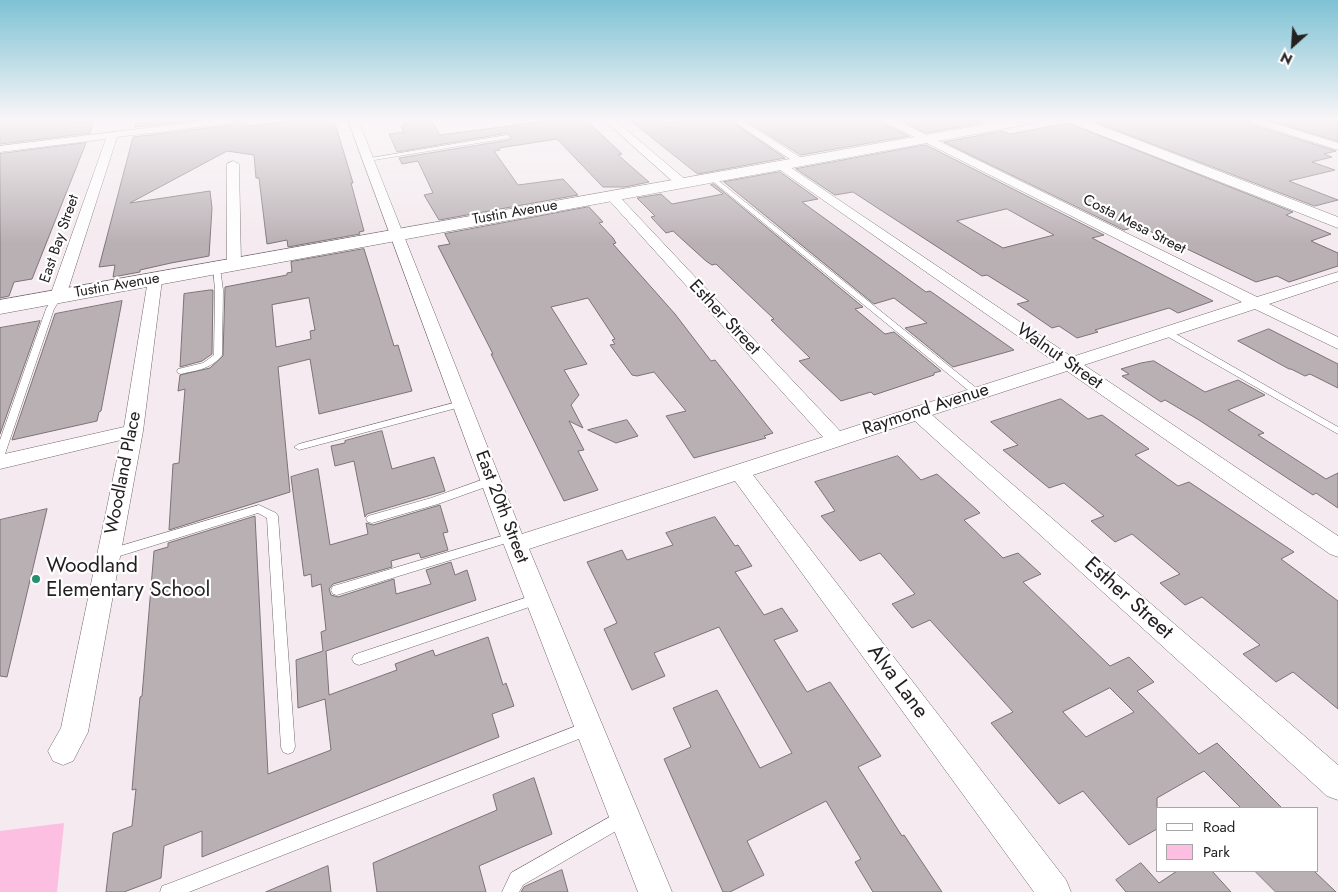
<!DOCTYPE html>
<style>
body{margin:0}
#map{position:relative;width:1338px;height:892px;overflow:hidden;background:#f4eaef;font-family:Jost,sans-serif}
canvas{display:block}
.legend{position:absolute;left:1156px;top:807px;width:162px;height:65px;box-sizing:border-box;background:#fff;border:1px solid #a7a6a7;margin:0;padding:6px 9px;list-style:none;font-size:15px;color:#242022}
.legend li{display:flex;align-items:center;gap:10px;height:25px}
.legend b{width:25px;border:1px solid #a7a6a7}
.north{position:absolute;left:1268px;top:20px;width:50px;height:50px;-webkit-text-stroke:4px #fff;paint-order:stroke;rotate:206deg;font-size:14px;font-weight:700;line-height:20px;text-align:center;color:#242022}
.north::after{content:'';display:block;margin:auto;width:18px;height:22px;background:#242022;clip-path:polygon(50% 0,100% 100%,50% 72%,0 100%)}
</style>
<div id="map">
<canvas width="1338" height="892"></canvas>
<ul class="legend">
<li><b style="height:6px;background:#fff"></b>Road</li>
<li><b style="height:14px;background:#fdbfe1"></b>Park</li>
</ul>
<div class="north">N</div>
</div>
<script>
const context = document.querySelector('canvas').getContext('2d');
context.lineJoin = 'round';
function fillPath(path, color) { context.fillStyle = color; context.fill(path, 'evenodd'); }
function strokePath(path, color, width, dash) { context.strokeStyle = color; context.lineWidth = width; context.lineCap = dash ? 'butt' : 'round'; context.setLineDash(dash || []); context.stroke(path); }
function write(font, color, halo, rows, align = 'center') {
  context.font = font + ' Jost,sans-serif'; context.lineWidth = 4.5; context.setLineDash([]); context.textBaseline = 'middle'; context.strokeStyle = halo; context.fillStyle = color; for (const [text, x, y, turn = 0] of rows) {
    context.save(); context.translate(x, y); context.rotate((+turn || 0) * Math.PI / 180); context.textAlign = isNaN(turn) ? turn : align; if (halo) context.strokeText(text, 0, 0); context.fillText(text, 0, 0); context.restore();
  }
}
fillPath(new Path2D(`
 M64 823 57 892H0V831Z`), '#fdbfe1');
const building = new Path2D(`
 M0 120H74V123L94 121 90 133 0 144Z
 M137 120H200L135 127Z
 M239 120H246V126L299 120H334L353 183H351L364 231 359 232 360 234 288 247 287 240 267 244 259 178H256L254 155 227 151 130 203 210 191 212 208 209 256 171 263 140 270V272L113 277 115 265 99 267 133 137 232 125Z
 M409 120H431L440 135 555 120H586L622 154 618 155 649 182 625 187H603L557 139 499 148 500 150 494 151 518 185 563 179 578 195 439 220 424 195 433 193 418 161 402 164 399 158 509 140 512 137 507 133 397 152 389 134 404 132 401 126 405 125 403 122 410 121Z
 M630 120H661L666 123 692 120H729L785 158 698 174Z
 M745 120H837L843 122 860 120H882L884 124 909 136 801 155Z
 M899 120H961L965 121 976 120 981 123 926 133Z
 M1090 120H1248L1250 124 1336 151 1324 154 1332 157 1312 162 1335 170 1289 181 1338 200 1315 206Z
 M1269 120H1310L1319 122 1338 120V141Z
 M1068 123 1293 212 1286 215 1331 234 1311 241 1338 253V266L1289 282 1277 276 1256 282 1139 226 1124 230 944 142 1003 131 1010 134Z
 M86 143 32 279 14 282 9 296 0 298V154Z
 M926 145 1104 235 1092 238 1213 301 1178 313 1169 308 1095 330 1098 332 1077 338 1059 326 1052 328 1017 304 1029 301 987 275 982 276 853 192 835 195 796 169ZM1007 209 1054 235 1003 248 957 221Z
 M780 172 818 199 802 202 926 292 930 291 1014 350 953 367 905 328 927 323 894 298 874 304 724 182Z
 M714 184 863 307 855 309 885 334 894 332 941 371 934 373V375L874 395 871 392 841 401 799 361 810 358 771 320 774 319 716 264 712 265 706 261 673 231 666 233 651 217 655 216 637 198 661 194 672 204 723 194 711 185Z
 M589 207 603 222 599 223 613 238 616 243 613 244 675 314 711 361 715 360 773 433 764 436 766 438 694 458 666 416 686 411 654 372 637 376 632 375 610 345 615 344 612 340 615 339 588 298 551 307 587 364 564 370 579 395 571 405 583 428 569 421 584 450 578 451 598 490 564 501 491 354H493L438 246 450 244 445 234Z
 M364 249 394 346 398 345 412 391 319 414 310 359 278 367 290 492 169 530 173 464 179 463 185 389 178 391 180 375 210 368 223 356 225 287 287 275V273L292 272 291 262ZM309 298 315 330 310 331 311 339 276 347 272 305Z
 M210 290H213L212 354 202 361 180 367 184 294Z
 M122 301 101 411 99 412 97 421 12 440 55 314Z
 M40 321 0 434V328Z
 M1269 329 1338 364V388L1310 374 1305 376 1291 369H1289L1238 341Z
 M1154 361 1205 392 1238 380 1265 395 1228 410 1264 433 1258 435 1326 479 1338 473V508L1316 493 1313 495 1199 420 1165 400 1161 402 1122 376 1129 374 1121 369 1141 363Z
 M1061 399 1088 419 1102 415 1149 449 1135 455 1178 486 1189 482 1294 552 1281 559 1338 601V709L1293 672 1276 682 1243 654 1260 645 1202 597 1185 605 1160 583 1180 574 1132 534 1115 542 1091 521 1104 516 1064 483 1049 488 1003 450 1018 445 991 422Z
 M627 420 638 436 616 443 588 430Z
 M382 431 392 469 434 457 445 491 367 514 365 517 354 461 335 466 331 446 345 443V441Z
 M898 456 921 480 937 474 977 510 980 513 964 520 1003 558 1018 553 1041 574 1023 582 1110 666 1129 657 1154 682 1137 691 1199 754 1217 743 1282 808H1241L1204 771 1157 798V829L1129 845 1083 791 1059 804 991 723 1013 712 930 620 912 628 892 604 915 594 880 553 860 561 821 516 835 511 815 482ZM1110 688 1134 712 1086 737 1063 712Z
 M318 469 330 545 368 534 366 523 373 525 440 505 448 532 443 533 448 550 421 558 419 553 391 561 392 567 333 584 329 589 331 595 338 597 394 579 396 594 431 584 426 570 451 562 455 575 467 570 476 600 326 651 329 695 397 670 395 664 433 650 435 656 488 637 503 685 506 683 514 706 492 714 499 737 202 857V831L164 846 161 878 124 892H106L113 833 132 826 136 789 132 790 140 697 142 696 154 551 168 547V543L255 516 268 774 331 750 325 699 298 708 296 660 323 651 321 632 326 630 321 584 312 587 311 574 304 576 291 477Z
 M47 509 7 677 0 676V520Z
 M715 517 735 546 738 545 752 566 735 572 764 615 782 608 798 631 774 640 807 692 830 682 881 756 858 767 902 836 904 835 942 892H873L855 862 861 859 826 801 747 841 764 875 730 892H723L664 759 691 747 673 708 717 690 760 768 792 753 719 627 654 653 665 676 632 690 604 629 617 623 587 562 622 550 627 560 673 545 666 533Z
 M534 778 552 834 479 866 486 892H377L373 863 497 810 493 795Z
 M1141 863 1159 883 1177 871H1212L1231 892H1126L1116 880Z
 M328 866 331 892H266Z
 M562 870 568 892H521L524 887Z
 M1255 871H1314L1336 892H1276Z`);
fillPath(building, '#b9b0b4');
strokePath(building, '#7b7377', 1);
const lane = new Path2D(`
 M979 120H985L999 126 994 127Z
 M507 135 510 137 509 138 368 161 365 159Z
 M710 177H714L980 391 982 393 980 395H974L710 179Z
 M213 266 220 268 223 290 222 355C212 369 197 370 181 374L178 373 177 371 178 369 203 363 214 355 215 290Z
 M55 294H58L62 296 54 309 5 454 0 457V440L46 309Z
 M1163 330H1169L1338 427V434L1163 334Z
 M461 401 466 404 464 406 299 450 294 447 299 444Z
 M490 477 494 478 495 481 494 484 438 504 372 523 368 522 366 519 368 516 431 498Z
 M259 505 276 513 278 516 295 747 293 752 288 754 283 752 281 747 267 518 258 513 110 559 106 557 104 554 106 551 110 549Z
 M512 533 516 534 518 537 516 540 337 595 333 594 331 590 333 586 337 585Z
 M537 594 541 595 543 599 541 603 359 665 354 663 352 659 354 655 359 653Z
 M589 721 594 723 596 728 594 733 189 892H160L162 886 168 884Z
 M622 810 628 812 630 818 628 824 523 885 519 892H502L511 873Z`);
const street = new Path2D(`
 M211 120H237L232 123 117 137 66 296 63 299H53L50 296 106 139 0 152V146Z
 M348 120H358L522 534 823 437 608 199 606 196 608 193H616L840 431 1055 362 776 167 774 165 776 163H784L1072 357 1242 302 885 122 884 120H896L1257 297 1338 272V281L1269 304 1338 337V349L1255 309 1084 365 1338 536V557L1330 554 1067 371 932 415 1338 765V800L1327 796 915 421 753 475 1066 880 1071 892H1034L735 481 529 549 672 892H638L504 545Z
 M604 120H615L687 181 689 184 687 187H679Z
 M731 120H742L806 161 800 164 796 163Z
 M1250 120H1264L1338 143V150L1251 122Z
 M233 161 239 164 241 264 239 267H229L227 264V164Z
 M155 276 160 277 162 280 143 431 88 732 73 761 63 765 53 761 48 751 61 728 121 440 0 469V455L124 427 148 280 150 277Z`);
const secondary = new Path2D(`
 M1009 120H1037L1030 124 0 314V300Z
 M1068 120H1086L1338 217V228L1070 123Z`);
strokePath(lane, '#71686d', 1);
strokePath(street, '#71686d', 1);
strokePath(secondary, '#71686d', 1);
fillPath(lane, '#fff');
fillPath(street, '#fff');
fillPath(secondary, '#fff');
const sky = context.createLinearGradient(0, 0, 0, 244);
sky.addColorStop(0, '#7ec2d4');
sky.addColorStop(0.49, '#faf6f8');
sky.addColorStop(1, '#faf6f800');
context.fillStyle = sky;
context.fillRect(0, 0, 1338, 244);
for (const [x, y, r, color] of [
 [36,579,5,"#23906f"]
]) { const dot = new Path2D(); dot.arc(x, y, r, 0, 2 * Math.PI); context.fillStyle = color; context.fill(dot); strokePath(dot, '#fff', 2); }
write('15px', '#242022', '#fff', [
 ["Tustin Avenue",515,213,-10],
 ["Costa Mesa Street",1134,225,27],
 ["East Bay Street",60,239,-71],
 ["Tustin Avenue",117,286,-10]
]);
write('18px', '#242022', '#fff', [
 ["Esther Street",724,318,47],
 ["Walnut Street",1059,357,35],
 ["Raymond Avenue",926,410,-18],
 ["Woodland Place",124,473,-79],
 ["East 20th Street",501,507,69]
]);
write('21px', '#242022', '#fff', [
 ["Woodland",46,567],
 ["Elementary School",46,591]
], 'left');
write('21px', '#242022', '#fff', [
 ["Esther Street",1128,599,42],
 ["Alva Lane",897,682,53]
]);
</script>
